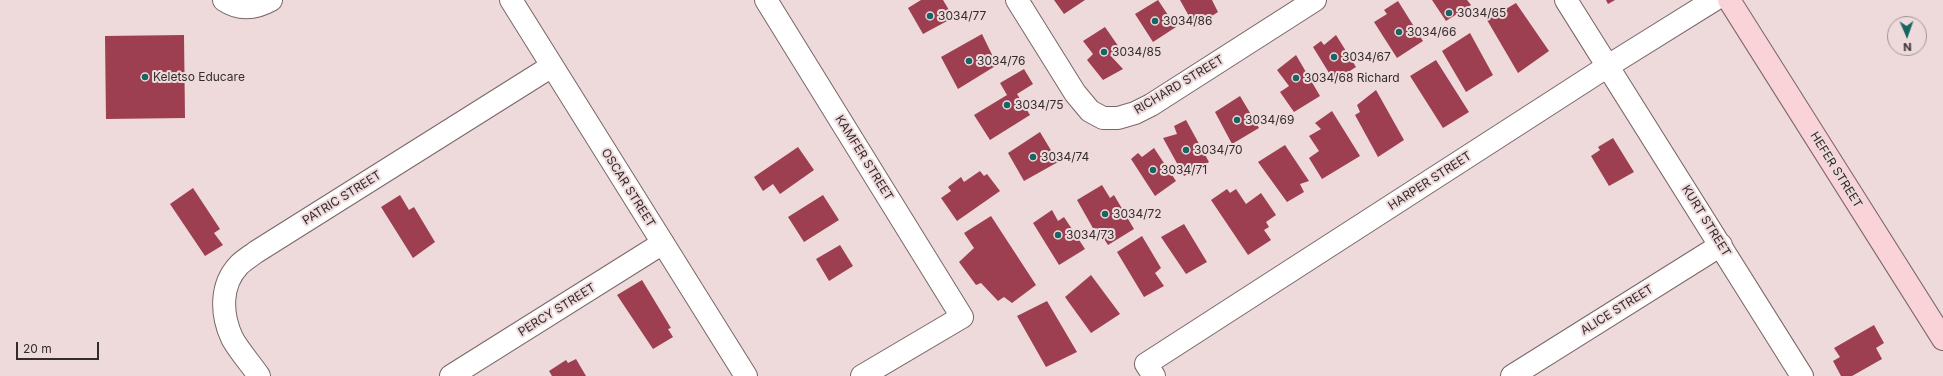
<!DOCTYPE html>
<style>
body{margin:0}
#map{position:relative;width:1943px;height:376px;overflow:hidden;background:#eed9db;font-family:Inter,sans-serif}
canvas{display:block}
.north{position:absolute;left:1887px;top:16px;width:40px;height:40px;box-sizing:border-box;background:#eed9db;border:1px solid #a39495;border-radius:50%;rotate:178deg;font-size:11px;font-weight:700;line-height:16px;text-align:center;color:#332c2c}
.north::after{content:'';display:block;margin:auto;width:14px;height:18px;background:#186664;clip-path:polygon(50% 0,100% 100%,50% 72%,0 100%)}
.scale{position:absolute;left:16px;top:342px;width:83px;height:18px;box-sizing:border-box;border:2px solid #332c2c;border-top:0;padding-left:5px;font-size:12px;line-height:14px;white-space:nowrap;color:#332c2c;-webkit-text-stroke:3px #eed9db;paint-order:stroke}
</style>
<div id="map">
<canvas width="1943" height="376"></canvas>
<div class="north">N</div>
<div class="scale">20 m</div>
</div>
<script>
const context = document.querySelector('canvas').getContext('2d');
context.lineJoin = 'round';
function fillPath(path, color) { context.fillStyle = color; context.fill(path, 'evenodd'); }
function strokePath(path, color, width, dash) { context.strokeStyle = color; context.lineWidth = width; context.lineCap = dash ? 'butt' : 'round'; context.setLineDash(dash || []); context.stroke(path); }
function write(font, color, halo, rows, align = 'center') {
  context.font = font + ' Inter,sans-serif'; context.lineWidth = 4; context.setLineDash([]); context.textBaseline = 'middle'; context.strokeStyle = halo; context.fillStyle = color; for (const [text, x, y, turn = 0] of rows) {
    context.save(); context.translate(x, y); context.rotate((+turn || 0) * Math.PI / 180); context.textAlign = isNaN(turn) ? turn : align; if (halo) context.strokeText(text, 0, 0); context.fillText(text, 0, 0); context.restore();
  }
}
fillPath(new Path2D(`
 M921 0H943L949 10 945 13 949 20 923 34 908 8Z
 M1054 0H1085L1064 14Z
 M1158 0 1176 27 1153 42 1135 14Z
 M1180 0H1212L1218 12 1195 27Z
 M1432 0H1467L1471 5 1446 21Z
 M1606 0H1615L1608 4Z
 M1398 1 1423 41 1397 58 1374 22 1387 14 1384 10Z
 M1516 3 1549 51 1518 73 1487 20Z
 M1105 27 1121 50 1110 55 1123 69 1103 80 1087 60 1093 54 1083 41Z
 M1470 33 1493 75 1466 92 1442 51Z
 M982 34 997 65 958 89 941 57Z
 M184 35 185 118 106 119 105 36Z
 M1336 35 1356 67 1334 81 1313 47 1321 41 1324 45Z
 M1296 55 1320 96 1294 112 1280 92 1289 86 1277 70Z
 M1436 60 1469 112 1443 128 1410 76Z
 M1024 69 1033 84 1017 94 1030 115 990 140 974 115 1007 95 1000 83Z
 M1376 90 1404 140 1378 157 1355 115 1360 112 1357 105Z
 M1240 96 1259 128 1232 144 1215 112Z
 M1332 111 1360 156 1322 179 1309 158 1319 151 1309 136 1321 129 1315 123Z
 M1186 120 1209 162 1184 176 1163 138 1177 134 1174 126Z
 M1040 132 1058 162 1024 181 1008 153Z
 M1613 138 1634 172 1609 186 1591 156 1600 150 1598 147Z
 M1285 145 1309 181 1300 184 1304 192 1287 202 1258 162Z
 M798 147 814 170 780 194 773 184 763 191 754 177Z
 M1154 148 1176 181 1155 196 1131 159 1138 153 1142 157Z
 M980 171 984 176 987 174 1000 191 957 221 941 198 951 191 948 187 961 177 964 182Z
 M1102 185 1110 198 1114 195 1134 229 1108 245 1097 228 1094 230 1077 200Z
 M193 188 220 229 214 233 223 245 205 256 170 204Z
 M1227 189 1230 193 1236 189 1246 204 1261 193 1276 215 1266 222 1269 227 1264 230 1271 240 1248 255 1211 200Z
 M400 195 409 210 414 207 435 242 413 258 381 207Z
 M823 195 839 220 804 242 788 217Z
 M1052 210 1058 221 1064 217 1085 249 1059 265 1033 223Z
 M991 216 1036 285 1012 303 1004 297 998 301 981 283 976 285 959 262 974 248 964 233Z
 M1184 224 1207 262 1186 274 1161 237Z
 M1142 236 1161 268 1155 273 1164 286 1144 297 1117 252Z
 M840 245 853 266 829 281 816 259Z
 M1091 275 1120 314 1091 333 1065 297Z
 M642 280 671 328 668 329 673 337 653 349 617 295Z
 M1047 301 1077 352 1046 367 1017 316Z
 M1874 325 1884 343 1876 348 1882 359 1852 376H1841L1833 361 1840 357 1834 348Z
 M576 359 586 376H552L549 371 566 360 568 363Z`), '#9d3f50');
const street = new Path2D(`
 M224 0C239 10 255 9 271 0
 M511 0 746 376
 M766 0 962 317 862 376
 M1017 0 1075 93 1090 111 1103 118H1118L1135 113 1151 105 1315 0
 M1566 0 1802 376
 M259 376C251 364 239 351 232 338 221 314 220 285 239 265 244 260 251 256 256 252L552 66
 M451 376 663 243
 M1154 376 1146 364 1608 66 1714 0
 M1512 376 1721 245`);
const secondary = new Path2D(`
 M1729 0 1943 339`);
strokePath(street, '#796768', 24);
strokePath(secondary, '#796768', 24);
strokePath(street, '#fff', 22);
strokePath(secondary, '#fad3d9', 22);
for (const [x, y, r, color] of [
 [1449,13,4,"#186664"],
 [930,16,4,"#186664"],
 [1155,21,4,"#186664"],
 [1399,32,4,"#186664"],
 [1104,52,4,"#186664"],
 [1334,57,4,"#186664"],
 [969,61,4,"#186664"],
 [145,77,4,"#186664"],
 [1296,78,4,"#186664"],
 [1007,105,4,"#186664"],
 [1237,120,4,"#186664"],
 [1186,150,4,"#186664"],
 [1033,157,4,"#186664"],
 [1153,170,4,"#186664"],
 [1105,214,4,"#186664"],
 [1058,235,4,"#186664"]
]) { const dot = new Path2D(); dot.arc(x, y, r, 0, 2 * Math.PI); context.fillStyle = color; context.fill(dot); strokePath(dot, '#eed9db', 1.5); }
write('12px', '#332c2c', '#eed9db', [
 ["3034/65",1457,13],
 ["3034/77",938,16],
 ["3034/86",1163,21],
 ["3034/66",1407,32],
 ["3034/85",1112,52],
 ["3034/67",1342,57],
 ["3034/76",977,61],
 ["Keletso Educare",153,77],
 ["3034/68 Richard",1304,78],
 ["3034/75",1015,105],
 ["3034/69",1245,120],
 ["3034/70",1194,150],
 ["3034/74",1041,157],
 ["3034/71",1161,170],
 ["3034/72",1113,214],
 ["3034/73",1066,235]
], 'left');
write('12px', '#332c2c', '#eed9db', [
 ["RICHARD STREET",1179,85,-31],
 ["KAMFER STREET",864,158,58],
 ["HEFER STREET",1836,170,58],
 ["HARPER STREET",1430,181,-33],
 ["OSCAR STREET",628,188,58],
 ["PATRIC STREET",342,198,-32],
 ["KURT STREET",1706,221,58],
 ["PERCY STREET",557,310,-32],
 ["ALICE STREET",1617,310,-32]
]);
</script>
